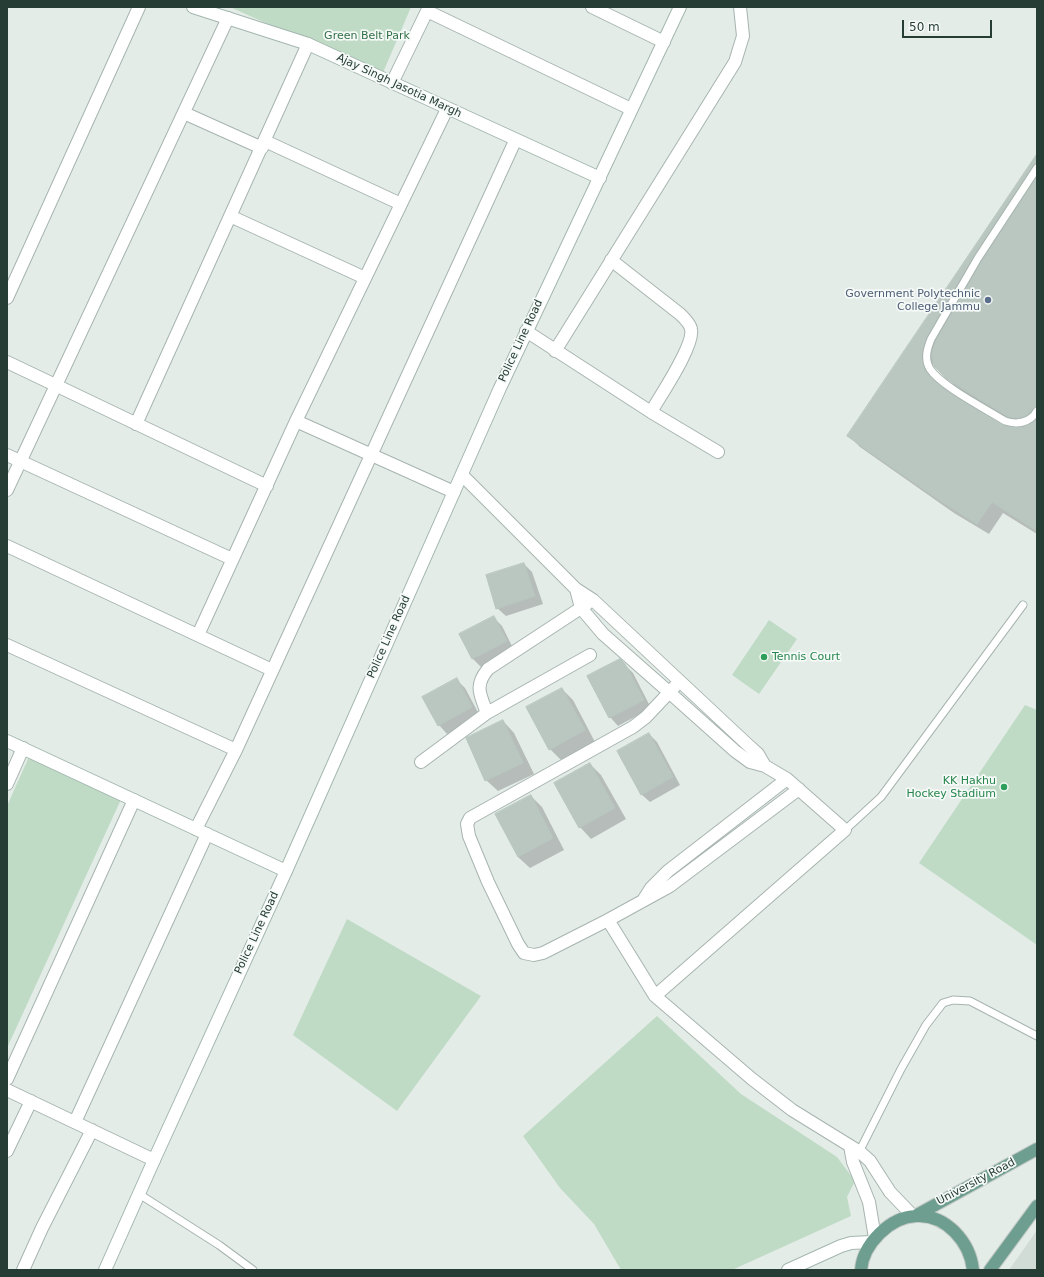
<!DOCTYPE html>
<style>
body{margin:0}
#map{position:relative;width:1044px;height:1277px;overflow:hidden;background:#e4ece8;font-family:"DejaVu Sans",sans-serif}
canvas{display:block}
.frame{position:absolute;inset:0;border:8px solid #253d35;pointer-events:none}
.scale{position:absolute;left:902px;top:20px;width:90px;height:18px;box-sizing:border-box;border:2px solid #253d35;border-top:0;padding-left:5px;font-size:12px;line-height:14px;white-space:nowrap;color:#253d35;-webkit-text-stroke:3px #f5f9f7;paint-order:stroke}
</style>
<div id="map">
<canvas width="1044" height="1277"></canvas>
<div class="frame"></div>
<div class="scale">50 m</div>
</div>
<script>
const context = document.querySelector('canvas').getContext('2d');
context.lineJoin = 'round';
function fillPath(path, color) { context.fillStyle = color; context.fill(path, 'evenodd'); }
function strokePath(path, color, width, dash) { context.strokeStyle = color; context.lineWidth = width; context.lineCap = dash ? 'butt' : 'round'; context.setLineDash(dash || []); context.stroke(path); }
function write(font, color, halo, rows, align = 'center') {
  context.font = font + ' "DejaVu Sans",sans-serif'; context.lineWidth = 3.5; context.setLineDash([]); context.textBaseline = 'middle'; context.strokeStyle = halo; context.fillStyle = color; for (const [text, x, y, turn = 0] of rows) {
    context.save(); context.translate(x, y); context.rotate((+turn || 0) * Math.PI / 180); context.textAlign = isNaN(turn) ? turn : align; if (halo) context.strokeText(text, 0, 0); context.fillText(text, 0, 0); context.restore();
  }
}
fillPath(new Path2D(`
 M1037 1230V1270H1009Z`), '#d2dcd7');
fillPath(new Path2D(`
 M230 7H411L382 75Z
 M769 620 797 639 759 694 732 675Z
 M1025 705 1037 710V945L919 863Z
 M32 750 123 795 7 1048V806Z
 M347 919 481 996 397 1111 293 1035Z
 M657 1016 741 1094 837 1157 855 1181 847 1197 851 1216 732 1270H621L594 1224 560 1188 523 1136Z`), '#bfdbc5');
fillPath(new Path2D(`
 M1037 157V534L1003 513 989 534 954 513 860 447 848 435ZM934 362 935 366 959 390 1022 429 1002 426 961 402 937 384 932 370Z
 M524 564 532 572 543 604 506 616 497 608Z
 M494 618 502 626 514 650 481 667 473 659 460 635Z
 M624 664 633 673 651 708 618 726 610 717Z
 M457 680 465 688 480 716 447 734 439 725Z
 M562 689 573 700 595 742 561 760 550 749Z
 M503 721 514 733 534 774 498 791 486 780Z
 M649 734 657 742 680 785 650 802 641 794Z
 M590 764 601 775 626 819 591 839 580 827Z
 M531 796 542 807 564 850 530 868 518 857Z`), '#0003');
const building = new Path2D(`
 M1037 154V163L1033 165 974 255 927 336 922 358 926 371 940 386 1002 425 1014 428 1024 427 1037 419V531L992 502 977 524 942 502 847 436Z
 M1037 177V406L1025 416 1014 418 1007 416 947 379 934 366 932 354 936 341 982 261Z
 M524 563 535 596 496 609 486 575Z
 M494 616 507 641 472 659 459 634Z
 M620 659 625 664 644 700 609 718 587 676Z
 M457 678 472 707 438 726 422 697Z
 M562 688 585 730 549 750 526 707Z
 M503 720 523 763 485 781 466 738Z
 M649 733 673 777 641 795 617 751Z
 M590 763 615 808 579 828 554 783Z
 M531 795 553 838 518 857 495 814Z`);
fillPath(building, '#bac7c1');
strokePath(building, '#b7c6bf', 1);
const lane = new Path2D(`
 M1037 168 978 258 931 339C927 349 924 359 930 369 941 386 986 409 1005 421 1017 425 1030 423 1037 411
 M845 830 881 797 1023 605
 M858 1154 901 1069 926 1025 943 1003 953 1000 970 1001 1037 1036
 M139 1194 219 1245 253 1270`);
const street = new Path2D(`
 M592 7 664 42
 M427 11 631 109
 M392 83 429 7
 M184 113 262 148
 M265 141 401 204
 M230 216 365 278
 M611 260 680 314C684 318 690 323 691 329 695 345 660 396 651 412
 M7 298 139 7
 M526 331 651 412 718 452
 M555 351 735 62 743 36 740 7
 M7 362 267 486
 M296 421 454 492
 M136 424 308 44
 M7 455 232 559
 M462 475 576 589 593 600 748 745 758 754 765 766
 M7 490 228 18
 M7 546 272 670
 M576 589 581 608 603 634 670 693 735 751 750 762 765 766 787 779 845 830 655 996
 M198 635 296 421 447 109
 M7 645 236 750
 M487 713C480 694 474 686 488 669L587 604
 M421 762 487 713 590 655
 M7 784 23 748
 M799 789 670 886 608 920 655 996 752 1079 792 1110 860 1152 870 1161 890 1192 913 1216
 M196 829 236 750 515 141
 M644 899 651 888 668 871 787 779
 M608 920 543 953 534 955 524 953 518 944 488 882 469 836 467 824 470 818 633 727 646 717 679 682
 M7 1079 134 800
 M7 1090 154 1160
 M75 1122 207 834
 M850 1146 853 1162 869 1202 875 1238
 M7 1151 31 1101
 M23 1270 42 1228 92 1130`);
const secondary = new Path2D(`
 M193 7 308 44 600 178
 M7 741 286 871
 M105 1270 154 1160 286 871 500 388 680 7
 M788 1270 841 1246 851 1243 871 1242`);
const primary = new Path2D(`
 M915 1216 1037 1149
 M861 1270C863 1244 890 1217 916 1216 946 1214 970 1242 973 1270
 M990 1270 1037 1206`);
strokePath(lane, '#a7b4af', 9);
strokePath(street, '#a7b4af', 14);
strokePath(secondary, '#a3b7af', 14);
strokePath(primary, '#c2c9c6', 14);
strokePath(lane, '#fff', 7);
strokePath(street, '#fff', 12);
strokePath(secondary, '#fff', 12);
strokePath(primary, '#6d9e8f', 12);
for (const [x, y, r, color] of [
 [988,300,4,"#5c6f8a"],
 [764,657,4,"#2e9e5b"],
 [1004,787,4,"#2e9e5b"]
]) { const dot = new Path2D(); dot.arc(x, y, r, 0, 2 * Math.PI); context.fillStyle = color; context.fill(dot); strokePath(dot, '#f5f9f7', 1.5); }
write('11px', '#327047', '#f5f9f7', [
 ["Green Belt Park",367,36]
]);
write('11px', '#253d35', '#f5f9f7', [
 ["Ajay Singh Jasotia Margh",399,86,25],
 ["Police Line Road",521,341,-65],
 ["Police Line Road",389,637,-66],
 ["Police Line Road",257,933,-65],
 ["University Road",976,1182,-28]
]);
write('11px', '#4e5e75', '#f5f9f7', [
 ["Government Polytechnic",980,294],
 ["College Jammu",980,307]
], 'right');
write('11px', '#27864d', '#f5f9f7', [
 ["Tennis Court",772,657],
 ["KK Hakhu",996,781,"right"],
 ["Hockey Stadium",996,794,"right"]
], 'left');
</script>
